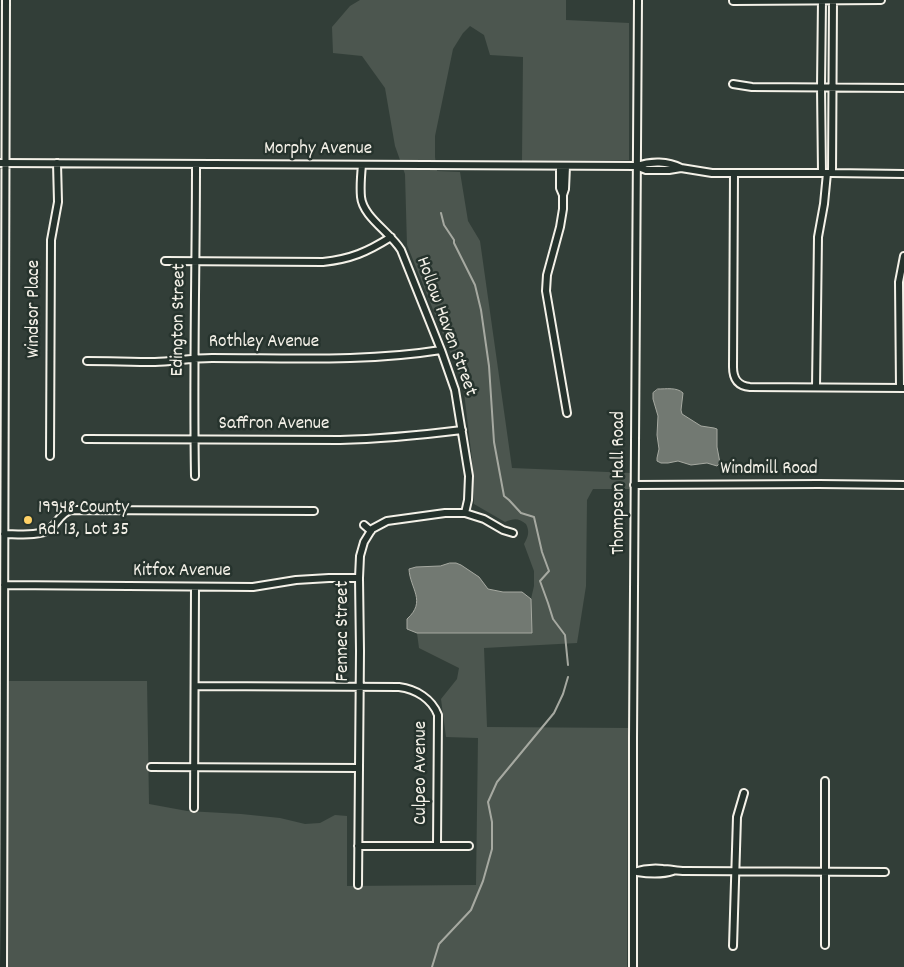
<!DOCTYPE html>
<style>
body{margin:0}
canvas{display:block;background:#323e38}
</style>
<canvas width="904" height="967"></canvas>
<script>
const context = document.querySelector('canvas').getContext('2d');
context.lineJoin = 'round';
function fillPath(path, color) { context.fillStyle = color; context.fill(path, 'evenodd'); }
function strokePath(path, color, width, dash) { context.strokeStyle = color; context.lineWidth = width; context.lineCap = dash ? 'butt' : 'round'; context.setLineDash(dash || []); context.stroke(path); }
function write(font, color, halo, rows, align = 'center') {
  context.font = font + ' Dekko,sans-serif'; context.lineWidth = 5; context.setLineDash([]); context.textBaseline = 'middle'; context.strokeStyle = halo; context.fillStyle = color; for (const [text, x, y, turn = 0] of rows) {
    context.save(); context.translate(x, y); context.rotate((+turn || 0) * Math.PI / 180); context.textAlign = isNaN(turn) ? turn : align; if (halo) context.strokeText(text, 0, 0); context.fillText(text, 0, 0); context.restore();
  }
}
fillPath(new Path2D(`
 M360 0H566V20L629 23V160L522 161 523 57 490 55 484 35 470 26 463 33 453 49 435 136V157L437 171 460 172 468 221 480 241 512 468 631 473V489H593L587 500 586 586 577 643 484 648 487 727 628 728 627 967H8V947H0V681H147L149 804 187 811 241 814 280 818 305 824 320 823 335 815 347 816V886L476 885 478 738 446 737 441 699 457 679 459 668 419 648 417 633H532L531 599 534 586V571L524 544C528 537 530 532 526 524 519 518 514 518 505 522L474 504 472 459 463 384 407 245 405 174 395 146 385 88 362 56 333 53 332 27 350 6Z`), '#4c564f');
const water = new Path2D(`
 M658 389C666 389 677 387 683 393L681 410 682 414 701 426 714 428 717 429V447L720 463 717 466 707 463 691 465 678 461 668 463H661L657 461V458L659 449 657 435 658 416 653 399V393Z
 M450 563H456L461 565 479 577 488 589 503 592H522L531 599 532 633H417L407 629V619C427 601 410 589 409 569L416 567 440 566Z`);
fillPath(water, '#727972');
strokePath(water, '#a6a9a1', 1);
strokePath(new Path2D(`
 M441 213 444 225 454 240V243L475 285 481 310 489 366 494 442 504 496 509 500 521 513 534 517 542 552 549 571 540 581 548 603 553 619 565 635 568 665
 M432 967 439 944 471 910 483 881 492 849V822L488 802 497 782 554 713 563 694 568 677`), '#a6a9a1', 2);
const minor = new Path2D(`
 M822 0 821 87 822 173
 M733 1 881 0
 M733 84 752 87 904 88
 M0 163 636 166C651 161 668 161 681 168
 M362 165C361 175 360 186 361 197 363 217 390 232 401 250L441 350 455 390 469 476 468 500 465 513
 M560 166V188L563 195V209L560 227 547 275 546 291 567 413
 M636 166 646 170H669L681 168 712 173H832L904 174
 M734 173 733 367C733 379 738 386 750 387L904 388
 M832 173 833 0
 M563 195 565 189 566 166
 M165 261 323 262C351 259 367 252 391 237
 M87 361C109 361 132 362 155 362 174 361 193 358 212 358 289 358 366 362 441 350
 M816 387 818 237 824 204 827 173
 M900 388 899 282 904 256
 M86 439 340 440C381 439 421 435 462 430
 M50 456 51 240 58 202 57 163
 M195 476C193 372 196 268 196 164
 M634 485 819 484 904 485
 M364 525 371 531
 M4 534C17 534 41 537 51 528 58 522 61 513 71 510L314 511
 M4 585 253 587 296 580 329 578H359
 M195 686 399 687C416 689 432 699 438 715L437 845
 M151 767 359 768
 M194 808 195 587
 M358 846H469
 M633 872C643 869 653 868 663 869 670 869 677 871 685 871L885 872
 M637 872C649 874 661 875 673 871
 M358 885 360 651 359 578 360 556 364 542 372 529 387 521 445 513H465L484 519 503 530 513 533
 M825 945V781
 M733 946 737 817 744 793
 M3 967 6 0
 M633 967V737L638 0`);
strokePath(minor, '#f4f1e8', 10);
strokePath(minor, '#26332d', 6);
for (const [x, y, r, color] of [
 [28,520,5,"#ffd166"]
]) { const dot = new Path2D(); dot.arc(x, y, r, 0, 2 * Math.PI); context.fillStyle = color; context.fill(dot); strokePath(dot, '#26332d', 2); }
write('19px', '#f4f1e8', '#26332d', [
 ["Morphy Avenue",318,150],
 ["Windsor Place",35,309,-90],
 ["Edington Street",180,320,-89],
 ["Hollow Haven Street",445,327,70],
 ["Rothley Avenue",264,343],
 ["Saffron Avenue",274,425],
 ["Windmill Road",769,470],
 ["Thompson Hall Road",620,483,-90],
 ["Kitfox Avenue",182,572],
 ["Fennec Street",344,631,-90],
 ["Culpeo Avenue",422,773,-90]
]);
write('19px', '#f4f1e8', '#26332d', [
 ["19948 County",38,509],
 ["Rd. 13, Lot 35",38,531]
], 'left');
</script>
